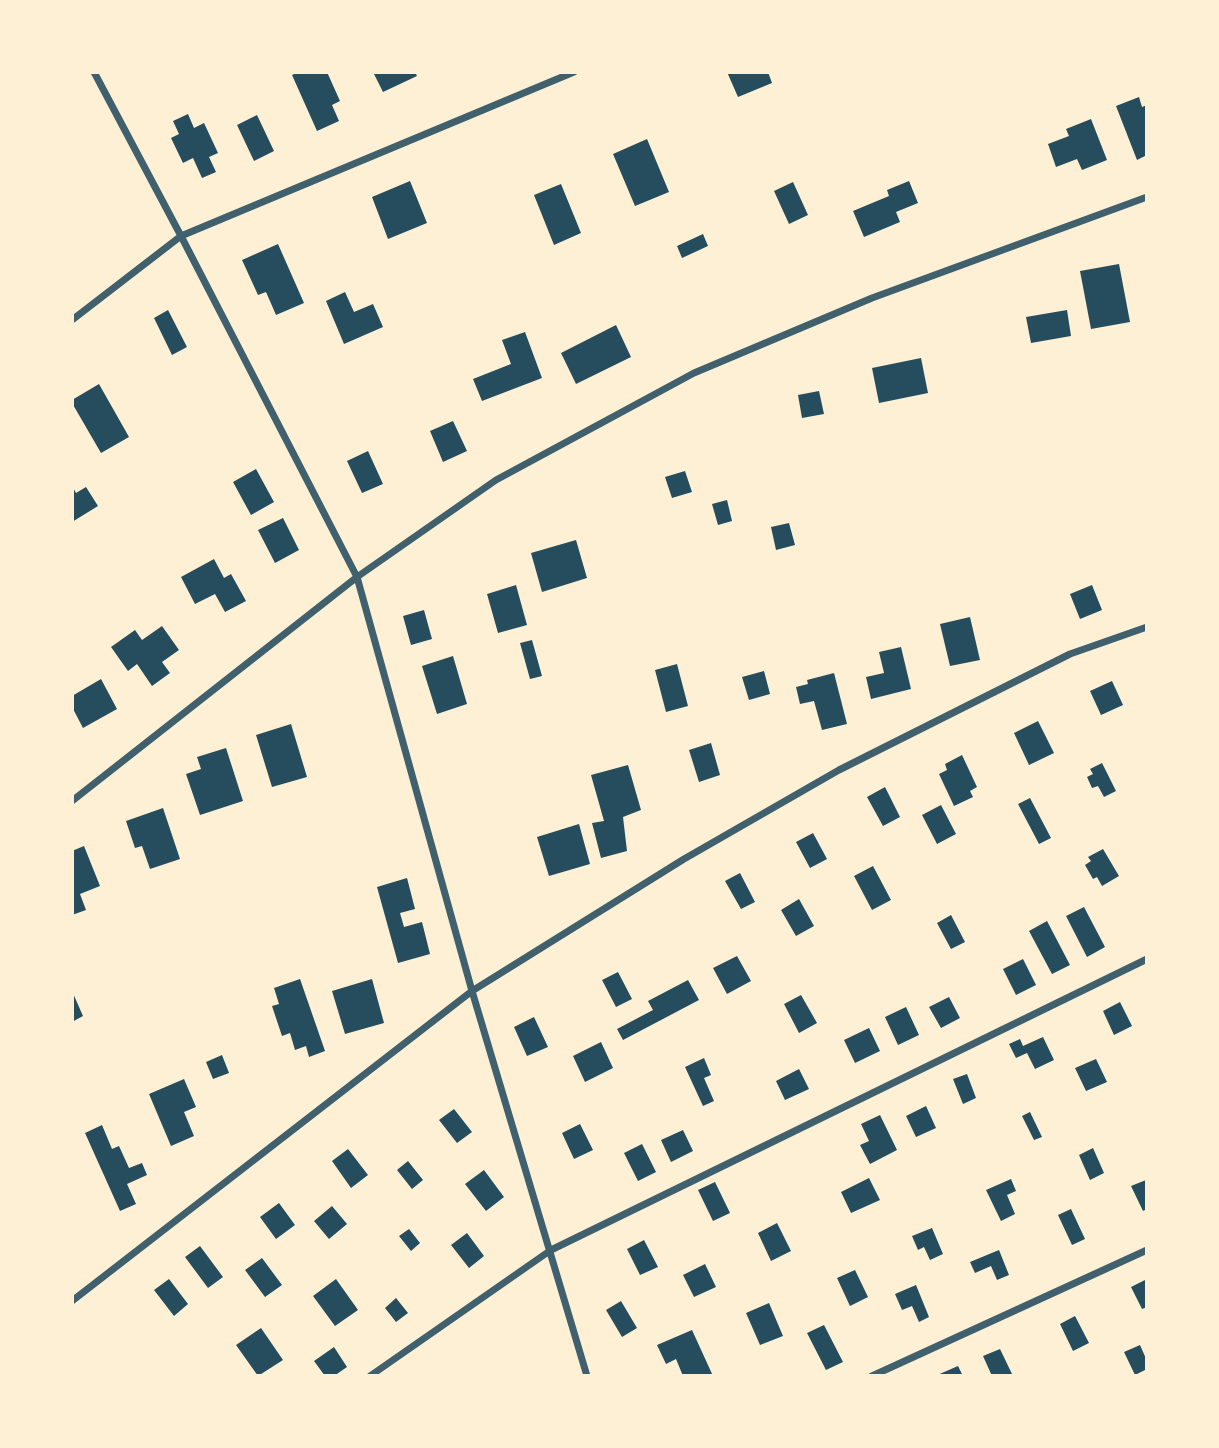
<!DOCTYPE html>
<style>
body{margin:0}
#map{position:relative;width:1219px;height:1448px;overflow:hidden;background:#fdf0d5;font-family:Jost,sans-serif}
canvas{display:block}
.frame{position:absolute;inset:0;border:74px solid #fdf0d5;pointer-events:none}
</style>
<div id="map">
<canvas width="1219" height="1448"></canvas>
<div class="frame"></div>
</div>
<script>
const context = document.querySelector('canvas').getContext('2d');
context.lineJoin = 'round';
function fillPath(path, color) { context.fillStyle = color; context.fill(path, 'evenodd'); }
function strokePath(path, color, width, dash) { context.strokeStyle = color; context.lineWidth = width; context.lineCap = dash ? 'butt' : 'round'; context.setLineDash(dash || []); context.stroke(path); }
fillPath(new Path2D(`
 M299 72H327L340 101 332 105 339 121 317 131 292 75Z
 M373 72H415L417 76 383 92Z
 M727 72H768L772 83 738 97Z
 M1139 97 1142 107 1147 105V155L1137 160 1116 106Z
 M188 114 194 128 204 123 218 153 209 157 216 172 202 178 193 158 183 163 171 138 179 134 173 121Z
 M257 115 274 151 254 161 237 125Z
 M1091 119 1107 160 1082 170 1077 159 1056 167 1048 144 1069 136 1066 129Z
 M647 139 669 192 635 206 613 154Z
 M410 181 427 223 388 239 372 197Z
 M909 181 918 203 896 212 900 222 864 237 853 211 889 196 887 190Z
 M793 182 808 215 789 224 774 191Z
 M561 184 581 233 554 245 534 195Z
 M703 234 708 246 682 258 677 246Z
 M278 244 304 303 276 315 266 292 258 295 242 260Z
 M1119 264 1130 322 1091 329 1080 271Z
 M345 292 354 312 373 304 383 327 344 344 326 301Z
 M168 310 187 347 172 355 154 318Z
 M1067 310 1071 336 1031 343 1026 317Z
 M616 325 631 357 576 384 561 353Z
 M525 332 542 378 482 401 473 379 511 364 502 340Z
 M921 358 928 393 879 403 872 368Z
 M99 384 129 437 101 453 72 403V400Z
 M819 391 824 414 802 418 798 395Z
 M453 421 467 451 443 462 430 431Z
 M368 451 383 484 362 493 347 461Z
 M256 469 274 502 251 515 233 482Z
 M685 471 692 492 672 498 665 477Z
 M72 486 76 493 86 487 98 506 72 522Z
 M727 500 732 521 718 525 712 504Z
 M283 518 299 550 275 563 258 530Z
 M789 523 795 545 776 550 771 527Z
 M576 540 587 578 542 592 531 553Z
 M214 559 224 578 231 574 246 601 225 612 215 594 195 604 181 577Z
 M516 585 527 625 498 633 487 594Z
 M1092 585 1102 610 1080 619 1070 594Z
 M424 610 432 639 411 645 403 616Z
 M970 617 980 660 950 666 940 624Z
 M162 626 179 650 162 662 170 673 152 686 137 664 128 671 111 647 135 630 142 640Z
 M532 640 542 676 530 679 520 643Z
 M901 647 911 689 871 699 866 677 884 673 879 652Z
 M453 656 467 704 437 714 422 666Z
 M677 664 688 706 666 712 655 670Z
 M764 671 770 694 749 700 742 677Z
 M834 673 847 724 822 730 814 701 800 704 796 687 808 684 807 680Z
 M101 679 117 709 83 728 72 707V696Z
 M1112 681 1123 705 1101 715 1090 691Z
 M1038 721 1054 753 1029 765 1014 733Z
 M291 724 307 777 272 787 256 735Z
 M711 743 720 775 699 782 689 750Z
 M226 748 243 801 200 815 186 774 201 769 197 757Z
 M962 755 977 787 970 791 973 797 954 806 939 774 947 770 945 764Z
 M1102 763 1116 791 1104 797 1098 786 1092 788 1087 777 1093 774 1090 769Z
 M628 765 641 810 623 817 627 851 601 858 592 823 604 821 591 775Z
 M885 787 900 817 883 826 867 797Z
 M1030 798 1051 838 1039 844 1018 804Z
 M941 805 956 834 937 844 922 815Z
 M163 808 180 859 150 869 142 846 135 848 126 821Z
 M579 824 590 864 549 876 537 837Z
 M813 833 827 859 810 868 796 842Z
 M84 846 100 886 80 894 86 910 72 915V851Z
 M1103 849 1119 876 1102 886 1097 877 1093 879 1085 865 1091 861 1088 857Z
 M873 866 891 900 872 910 854 876Z
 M740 873 755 902 741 909 725 881Z
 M407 878 415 909 400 913 404 927 422 922 430 954 398 963 377 887Z
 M799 899 814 926 796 936 781 910Z
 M1084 907 1105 947 1087 957 1066 916Z
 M951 915 965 942 951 949 937 923Z
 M1047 921 1070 965 1052 974 1029 931Z
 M737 956 751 981 727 994 713 968Z
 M1023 959 1036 985 1016 995 1003 969Z
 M618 972 632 999 616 1007 602 980Z
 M300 979 325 1051 309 1057 306 1046 295 1050 290 1033 282 1036 272 1006 279 1004 274 988Z
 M372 979 384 1023 345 1034 332 991Z
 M688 980 699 1000 623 1040 617 1029 653 1010 648 1001Z
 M72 991 83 1016 72 1022Z
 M801 995 817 1023 799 1033 784 1004Z
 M949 997 960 1018 941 1028 929 1007Z
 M1120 1002 1132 1026 1114 1035 1103 1011Z
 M906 1007 919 1035 898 1045 885 1017Z
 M534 1017 548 1047 527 1056 514 1027Z
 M869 1028 880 1051 855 1063 844 1040Z
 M1043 1037 1054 1060 1035 1069 1027 1053 1016 1058 1009 1044 1020 1039 1023 1046Z
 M601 1042 613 1068 585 1082 573 1056Z
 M222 1055 229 1073 213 1079 206 1062Z
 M704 1058 711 1075 704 1078 714 1101 703 1106 685 1067Z
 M1096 1059 1107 1082 1086 1091 1075 1068Z
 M799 1069 809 1089 785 1100 776 1081Z
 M967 1074 976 1098 963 1104 953 1079Z
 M184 1079 196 1107 184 1112 194 1136 171 1146 149 1094Z
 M926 1106 936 1128 916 1137 906 1116Z
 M454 1109 472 1132 457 1143 439 1120Z
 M1030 1112 1042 1137 1034 1140 1022 1116Z
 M880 1115 897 1150 870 1164 860 1145 869 1141 861 1124Z
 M580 1124 593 1150 574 1159 562 1133Z
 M102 1125 112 1149 119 1146 129 1168 142 1163 147 1175 127 1184 136 1204 120 1211 85 1133Z
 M683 1130 693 1151 671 1162 661 1140Z
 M642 1144 656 1172 638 1181 624 1153Z
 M1093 1148 1104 1173 1090 1180 1079 1155Z
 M348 1149 368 1175 351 1188 332 1161Z
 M408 1161 423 1180 412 1189 397 1170Z
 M484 1170 504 1197 486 1211 465 1184Z
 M869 1178 880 1200 851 1213 841 1192Z
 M1011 1179 1016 1191 1007 1195 1015 1214 1001 1221 986 1190Z
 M1146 1180 1147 1209 1143 1211 1131 1186Z
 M715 1182 730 1213 713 1221 698 1190Z
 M279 1203 295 1225 276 1239 260 1217Z
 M332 1206 347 1224 329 1239 314 1221Z
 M1071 1209 1085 1239 1072 1245 1058 1215Z
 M777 1223 791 1251 771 1261 758 1233Z
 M932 1228 943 1254 930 1260 924 1247 918 1250 912 1236Z
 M409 1229 420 1243 411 1251 399 1236Z
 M467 1233 484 1256 469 1268 451 1245Z
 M644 1240 658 1267 640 1275 627 1249Z
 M200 1246 223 1277 208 1288 185 1257Z
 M999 1250 1009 1275 997 1280 991 1266 975 1273 970 1262Z
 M262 1258 282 1285 265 1297 245 1270Z
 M705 1264 716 1287 694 1297 683 1275Z
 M855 1270 868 1297 850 1306 837 1278Z
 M169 1279 188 1304 174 1316 154 1290Z
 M336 1279 358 1310 335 1326 313 1296Z
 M1147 1279V1307L1142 1309 1131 1287Z
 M916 1285 929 1317 919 1322 912 1306 902 1310 895 1294Z
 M396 1298 408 1313 396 1322 385 1308Z
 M621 1301 637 1328 622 1337 606 1310Z
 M769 1303 783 1336 760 1345 746 1313Z
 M1075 1316 1089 1343 1073 1351 1060 1324Z
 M824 1325 843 1362 826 1370 807 1333Z
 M261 1328 283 1360 258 1376 236 1345Z
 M692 1330 713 1376H683L676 1359 666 1364 657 1345Z
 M1140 1345 1147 1361V1369L1135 1375 1124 1352Z
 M334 1347 347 1367 334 1376H325L314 1361Z
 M1000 1349 1012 1374 992 1376 983 1356Z
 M958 1366 963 1376H935Z`), '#264d5e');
strokePath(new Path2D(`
 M94 72 181 236 357 577 472 991 587 1376
 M72 320 181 236 574 72
 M72 801 357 577 496 480 694 373 872 298 1147 197
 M72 1301 472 991 684 859 839 770 1070 654 1147 627
 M370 1376 551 1250 1147 959
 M872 1376 1147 1250`), '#3f606c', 7);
</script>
